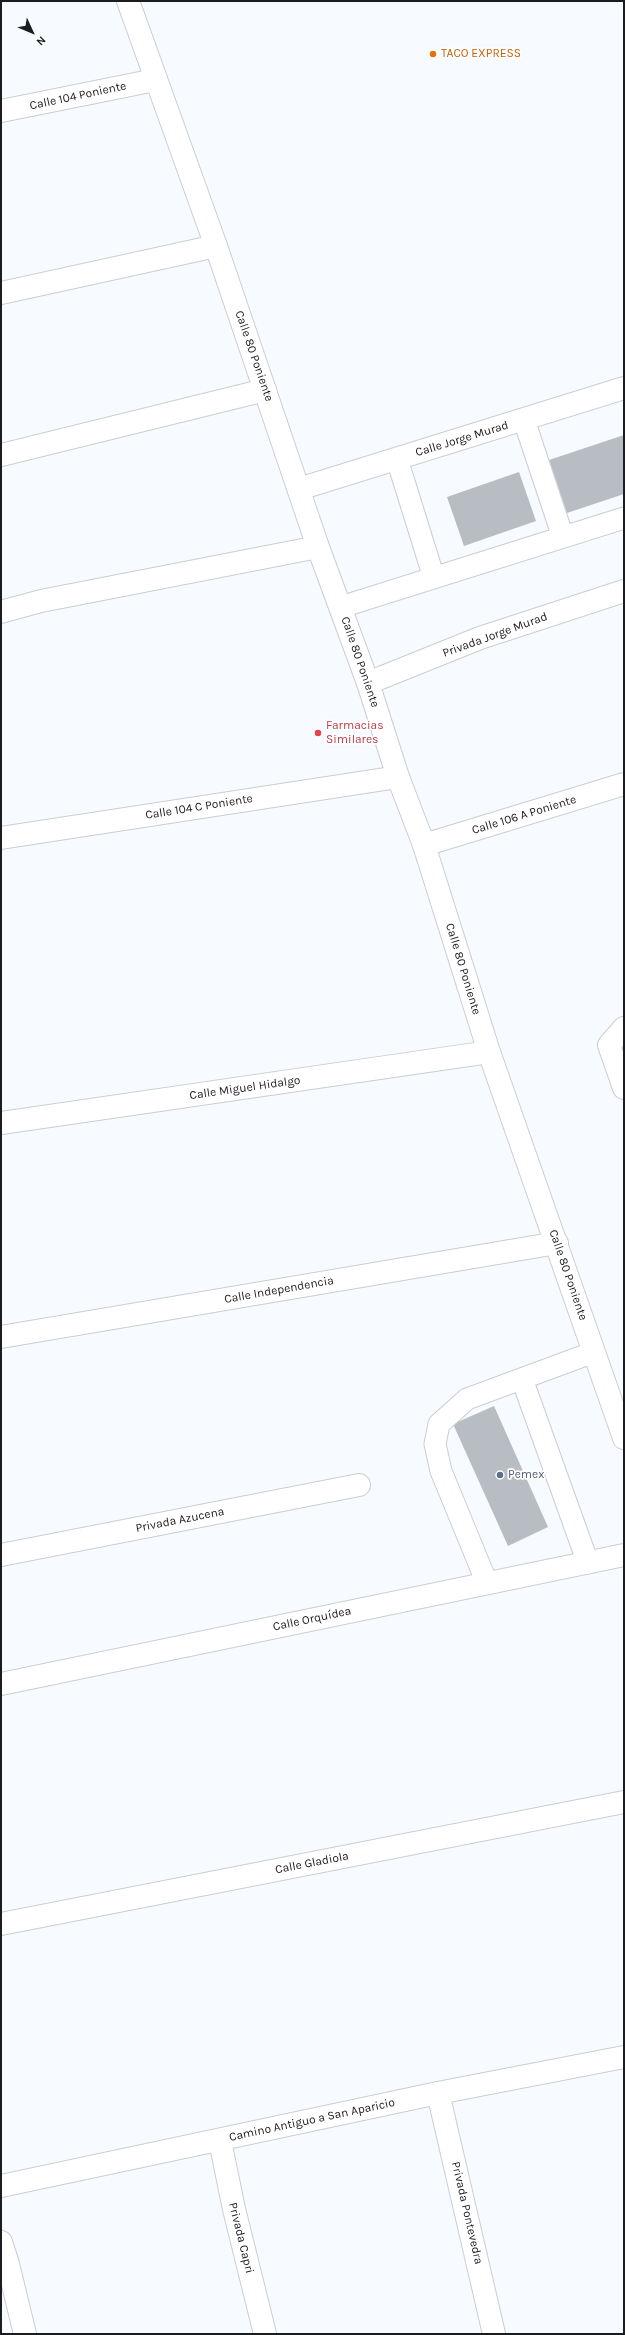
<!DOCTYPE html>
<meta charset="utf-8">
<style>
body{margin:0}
#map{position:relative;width:625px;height:2335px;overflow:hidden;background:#f7fafe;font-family:Karla,sans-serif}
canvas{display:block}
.frame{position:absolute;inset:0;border:2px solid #1b1c1f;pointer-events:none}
.north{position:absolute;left:12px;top:12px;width:40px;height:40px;-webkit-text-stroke:3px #fff;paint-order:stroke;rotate:134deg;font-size:11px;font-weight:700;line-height:16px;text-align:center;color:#1b1c1f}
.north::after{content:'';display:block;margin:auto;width:14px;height:18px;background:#1b1c1f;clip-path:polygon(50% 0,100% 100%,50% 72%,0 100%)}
</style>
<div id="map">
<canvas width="625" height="2335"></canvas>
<div class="frame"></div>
<div class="north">N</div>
</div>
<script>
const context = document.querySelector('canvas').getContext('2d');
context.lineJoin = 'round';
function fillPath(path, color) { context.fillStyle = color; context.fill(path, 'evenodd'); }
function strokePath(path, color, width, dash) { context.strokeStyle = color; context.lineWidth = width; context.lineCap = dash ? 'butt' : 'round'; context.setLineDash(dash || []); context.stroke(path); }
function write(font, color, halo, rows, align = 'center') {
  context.font = font + ' Karla,sans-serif'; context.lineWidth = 3.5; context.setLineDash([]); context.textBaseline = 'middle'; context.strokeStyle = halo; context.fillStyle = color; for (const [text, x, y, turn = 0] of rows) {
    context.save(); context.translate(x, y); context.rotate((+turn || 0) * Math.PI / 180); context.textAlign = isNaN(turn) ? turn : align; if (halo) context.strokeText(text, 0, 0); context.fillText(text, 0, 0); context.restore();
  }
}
fillPath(new Path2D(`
 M624 435V494L567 513 549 460Z
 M519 472 536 521 464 546 447 497Z
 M494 1406 548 1527 508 1546 453 1424Z`), '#b8bdc3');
const service = new Path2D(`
 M524 420 563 537
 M397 459 434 578
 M341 607 624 518
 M522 1379 588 1563
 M487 1583 441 1471 435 1444 439 1424 467 1399 594 1352`);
const minor = new Path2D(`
 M1 111 155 80
 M1 293 216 246
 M1 455 265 390
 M299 489 624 388
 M1 612 41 601 318 547
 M368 683 480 638 624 591
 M1 838 398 777
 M424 845 624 784
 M624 1028 609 1045 624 1088
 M1 1123 489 1052
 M1 1337 557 1243
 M1 1555 359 1485
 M1 1684 624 1555
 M1 1924 624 1802
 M438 2093 494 2334
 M220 2141 234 2209 265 2334
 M1 2242 8 2264 25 2334`);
const tertiary = new Path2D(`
 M128 1 216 246 318 547 368 683 398 777 424 845 489 1052 624 1438
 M1 2186 438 2093 624 2057`);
strokePath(service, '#c9ced4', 23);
strokePath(minor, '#c9ced4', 24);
strokePath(tertiary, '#c9ced4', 24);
strokePath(service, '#fff', 21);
strokePath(minor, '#fff', 22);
strokePath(tertiary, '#fff', 22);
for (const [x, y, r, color] of [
 [433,54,4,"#e8710a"],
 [318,733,4,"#e0444e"],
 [500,1475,4,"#5c6f8a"]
]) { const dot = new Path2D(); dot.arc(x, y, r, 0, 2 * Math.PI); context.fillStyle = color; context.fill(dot); strokePath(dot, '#fff', 1.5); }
write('12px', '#c56008', '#fff', [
 ["TACO EXPRESS",441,54]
], 'left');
write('12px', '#1b1c1f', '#fff', [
 ["Calle 104 Poniente",78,96,-12],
 ["Calle 80 Poniente",254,356,71],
 ["Calle Jorge Murad",462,439,-17],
 ["Privada Jorge Murad",495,635,-20],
 ["Calle 80 Poniente",360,662,71],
 ["Calle 104 C Poniente",199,807,-9],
 ["Calle 106 A Poniente",524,815,-17],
 ["Calle 80 Poniente",463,969,73],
 ["Calle Miguel Hidalgo",245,1088,-8],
 ["Calle 80 Poniente",568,1275,71],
 ["Calle Independencia",279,1290,-10],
 ["Privada Azucena",180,1520,-11],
 ["Calle Orquídea",312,1619,-12],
 ["Calle Gladiola",312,1863,-11],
 ["Camino Antiguo a San Aparicio",312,2120,-12],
 ["Privada Pontevedra",467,2213,77],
 ["Privada Capri",241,2238,76]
]);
write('12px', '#be3a42', '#fff', [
 ["Farmacias",326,726],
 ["Similares",326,740]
], 'left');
write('12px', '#4e5e75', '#fff', [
 ["Pemex",508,1475]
], 'left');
</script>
